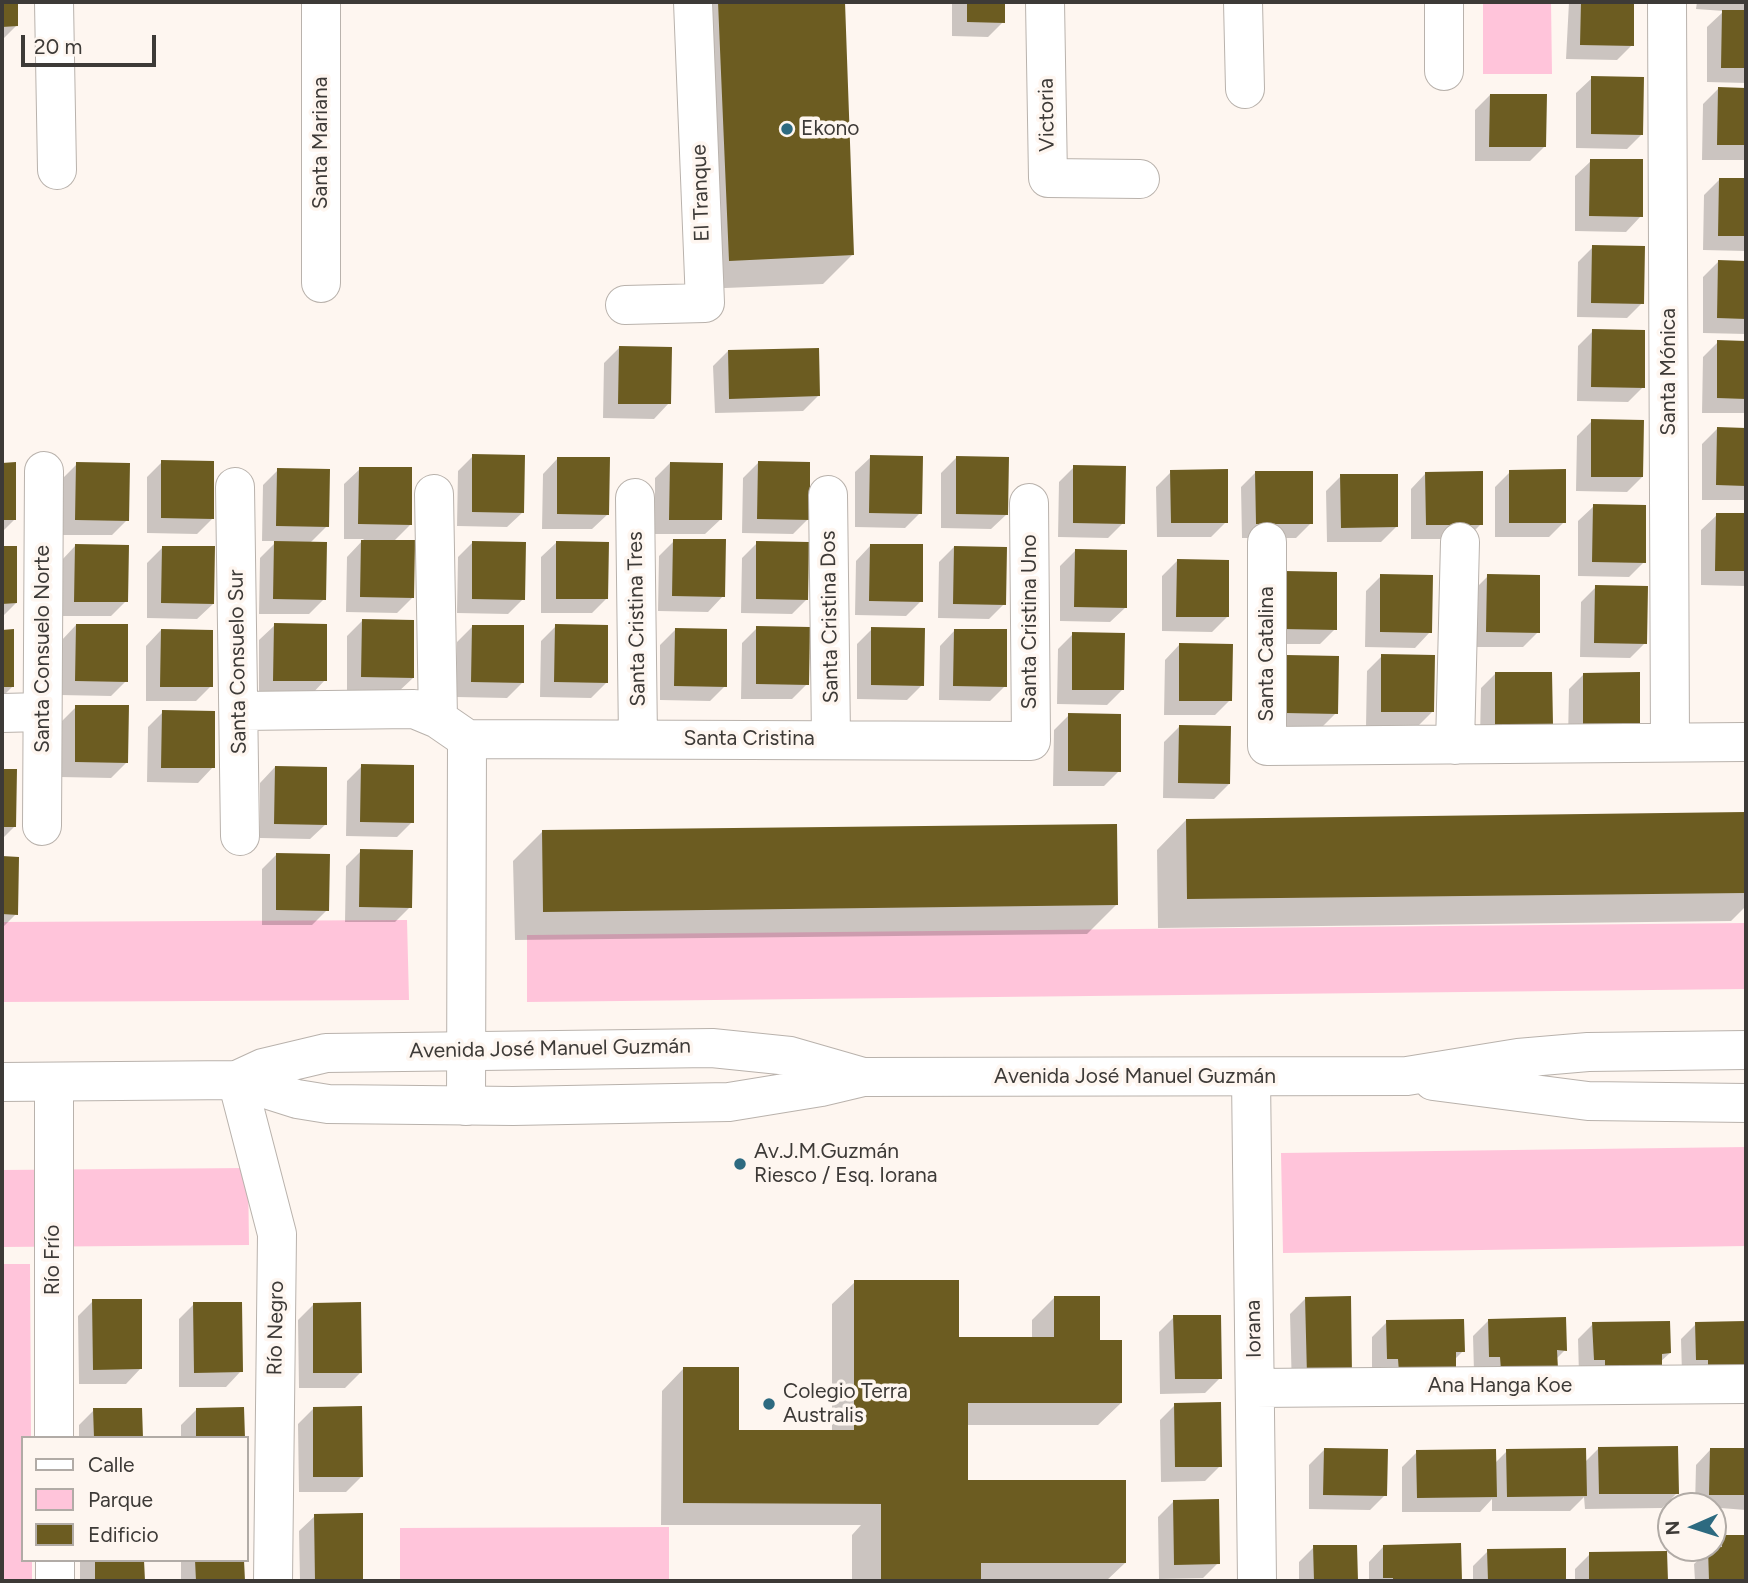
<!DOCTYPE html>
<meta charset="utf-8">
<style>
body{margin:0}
#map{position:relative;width:1748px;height:1583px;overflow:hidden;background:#fef6f0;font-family:Figtree,sans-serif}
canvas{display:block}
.frame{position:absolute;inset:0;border:4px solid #3d3a37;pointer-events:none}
.legend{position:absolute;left:21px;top:1436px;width:228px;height:126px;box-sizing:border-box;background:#fef6f0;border:2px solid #b1aba6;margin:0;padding:9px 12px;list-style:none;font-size:21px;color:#3d3a37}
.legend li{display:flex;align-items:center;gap:14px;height:35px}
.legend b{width:35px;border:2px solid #b1aba6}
.north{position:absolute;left:1657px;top:1492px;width:70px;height:70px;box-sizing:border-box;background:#fef6f0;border:2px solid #b1aba6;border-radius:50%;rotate:267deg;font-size:19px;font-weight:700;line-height:28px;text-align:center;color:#3d3a37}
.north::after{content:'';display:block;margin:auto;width:24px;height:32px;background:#2d6a80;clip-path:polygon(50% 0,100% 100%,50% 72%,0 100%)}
.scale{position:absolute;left:21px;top:35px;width:135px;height:32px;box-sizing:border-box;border:4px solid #3d3a37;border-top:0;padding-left:9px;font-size:21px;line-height:24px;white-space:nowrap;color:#3d3a37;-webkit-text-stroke:5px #fef6f0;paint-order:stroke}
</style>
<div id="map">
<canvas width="1748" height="1583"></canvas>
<div class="frame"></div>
<ul class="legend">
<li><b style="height:9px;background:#fff"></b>Calle</li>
<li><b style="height:19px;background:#ffc4da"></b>Parque</li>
<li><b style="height:19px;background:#6c5c21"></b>Edificio</li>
</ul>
<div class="north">N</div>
<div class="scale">20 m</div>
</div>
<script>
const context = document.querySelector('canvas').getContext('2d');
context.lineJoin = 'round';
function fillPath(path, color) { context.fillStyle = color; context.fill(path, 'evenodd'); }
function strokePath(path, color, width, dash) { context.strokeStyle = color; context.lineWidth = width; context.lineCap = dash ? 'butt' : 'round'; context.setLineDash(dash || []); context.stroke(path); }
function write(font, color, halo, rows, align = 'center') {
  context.font = font + ' Figtree,sans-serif'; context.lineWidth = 7; context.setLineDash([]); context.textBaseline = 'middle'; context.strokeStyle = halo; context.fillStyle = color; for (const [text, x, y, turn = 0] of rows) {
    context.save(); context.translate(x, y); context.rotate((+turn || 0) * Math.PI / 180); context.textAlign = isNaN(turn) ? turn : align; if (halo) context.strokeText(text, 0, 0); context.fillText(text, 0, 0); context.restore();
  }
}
fillPath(new Path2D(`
 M1483 2H1551L1552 74H1483Z
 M407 920 409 1000 2 1002V922Z
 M1746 923V989L527 1002V935Z
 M1746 1147V1246L1283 1253 1281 1153Z
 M248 1168 249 1245 2 1247V1170Z
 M2 1264H30L31 1438H23V1560H32V1581H2Z
 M669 1527V1581H400V1528Z`), '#ffc4da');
fillPath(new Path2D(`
 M2 2H16V26L2 40Z
 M689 2H844L852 255 823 284 701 289Z
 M952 2H1003V22L988 37 952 36Z
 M1569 2H1632V45L1617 60 1566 59Z
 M1697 2H1746V83L1707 82V27L1724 11 1696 9Z
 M1592 78 1642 134 1627 149 1576 148V93Z
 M1718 89 1746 90V160H1702L1703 104Z
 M1490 95 1545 146 1530 161H1475V110Z
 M1591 161 1641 216 1626 232 1575 231V176Z
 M1719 180H1746V251L1703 250 1704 195Z
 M1593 247 1642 303 1627 318 1577 317 1578 262Z
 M1718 262 1746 263V334L1703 333V277Z
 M1593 331 1643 387 1628 402 1577 401 1578 346Z
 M1718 342 1746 343V413H1702L1703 357Z
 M619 348 669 403 654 419 603 418 604 363Z
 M728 351 818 396 803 411 715 413 713 366Z
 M1592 421 1642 477 1627 492 1576 491 1577 436Z
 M1717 429 1746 430V500H1702V444Z
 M473 456 523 512 507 527 457 526 458 471Z
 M871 457 920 513 905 528 855 527V472Z
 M558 458 608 514 592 529H542L543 474Z
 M956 458 1007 514 991 529 941 528V473Z
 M162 462 212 519 197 534 147 533V477Z
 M670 463 721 519 705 534H655V478Z
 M758 463 808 519 793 534 742 533 743 478Z
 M2 464H14V520L2 532Z
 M77 464 127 520 112 535H61L62 479Z
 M1074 467 1123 523 1108 538 1058 537 1059 482Z
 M360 469 410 525 393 542 412 598 397 613 346 612 347 557 364 539H344V484Z
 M278 470 327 526 309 544 324 599 309 614H259L260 558 277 541H262L263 485Z
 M1171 472 1226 522 1211 537H1157L1156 487Z
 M1256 472 1311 523 1296 538H1242L1241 487Z
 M1510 472 1564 522 1549 537H1495V487Z
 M1426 473 1481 524 1466 539H1411V489Z
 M1341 476 1396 527 1381 542H1327L1326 491Z
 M1594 506 1644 562 1629 577 1578 576V521Z
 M1717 515H1746V586L1701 585V530Z
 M674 541 723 596 708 612 658 611 659 556Z
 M473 542 523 599 508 614 457 613 458 557Z
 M557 542 607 598 592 613H541V557Z
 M757 543 807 599 792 614 741 613 742 558Z
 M76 545 126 601 111 616H60L61 561Z
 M871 545 921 601 906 616 855 615 856 561Z
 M954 547 1004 604 989 619 938 618 939 562Z
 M2 548H15L16 603 2 617Z
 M162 548 213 604 197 619 147 618V563Z
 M1075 551 1126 607 1110 622 1060 621V566Z
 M1177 561 1227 617 1212 632 1162 631V576Z
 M1381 576 1430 632 1415 648 1365 647 1366 591Z
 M1488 576 1538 632 1523 647H1472L1473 591Z
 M1596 587 1645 643 1630 658 1580 657 1581 602Z
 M1270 588 1335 629 1320 644H1269Z
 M362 621 413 678 397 693 347 692V636Z
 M76 625 126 681 111 696 60 695 61 641Z
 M275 625 325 680 310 696 259 695V640Z
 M556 626 606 683 591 698 540 697 541 641Z
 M472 627 522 683 507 698 456 697 457 642Z
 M757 628 807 684 792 699H741L742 643Z
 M872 629 922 685 907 700 857 699V644Z
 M161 630 211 686 196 701H146V646Z
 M675 630 725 686 710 701 660 700V645Z
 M955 630 1005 686 990 701 939 700 940 646Z
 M2 631H12L13 686 2 697Z
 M1073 634 1122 690 1107 705 1057 704 1058 649Z
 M1180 644 1230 700 1215 715H1164L1165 660Z
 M1382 656 1432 712 1417 727H1366L1367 671Z
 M1272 672 1336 713 1321 728 1271 727Z
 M1496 673 1536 739H1480L1481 688Z
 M1584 674H1638L1568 740 1569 689Z
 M76 707 126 763 111 778 60 777 61 722Z
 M163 712 213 767 198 783 147 782 148 727Z
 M1069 715 1119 771 1104 786H1053L1054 730Z
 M1179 727 1229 784 1214 799 1163 798 1164 742Z
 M362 766 412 822 397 837 346 836 347 781Z
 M275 767 326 824 310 839 260 838V783Z
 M2 771H15V826L2 839Z
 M1746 814V906L1731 921 1158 928 1157 850 1186 820Z
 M542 832 1116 905 1087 934 515 940 513 861Z
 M361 851 410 907 395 922H345L346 866Z
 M277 854 327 910 312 925H262V869Z
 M2 858H17L16 914 2 928Z
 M855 1282 957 1339H1032V1320L1054 1298 1099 1341 1121 1403 1098 1425H966V1485L1125 1563 1106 1581H852V1535L861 1525H661L662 1391 684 1368 737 1432H832V1304Z
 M1305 1299 1351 1375 1292 1391 1290 1314Z
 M93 1301 141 1368 126 1384H79L78 1316Z
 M194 1304 241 1371 226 1387H179V1319Z
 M313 1305 360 1373 345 1388H299L298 1320Z
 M1174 1317 1220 1378 1205 1393 1160 1394 1159 1332Z
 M1488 1321 1565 1350 1556 1359 1474 1372 1473 1336Z
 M1387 1322 1463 1351 1454 1360 1372 1373V1337Z
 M1746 1323V1387L1682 1374 1681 1339 1696 1324Z
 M1593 1324 1670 1353 1660 1362 1579 1375 1578 1339Z
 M1175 1405 1220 1466 1205 1481 1161 1482 1160 1420Z
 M313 1409 361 1477 346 1492H299L298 1424Z
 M94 1410 141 1438H79V1425Z
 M196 1410 243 1438H181V1425Z
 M1599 1448 1677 1493 1662 1508 1585 1509 1584 1497 1570 1511H1492V1499L1480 1512H1402V1467L1417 1452 1495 1463 1507 1451 1585 1462Z
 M1325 1449 1385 1495 1370 1510 1309 1509V1465Z
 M1711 1449 1746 1450V1510L1695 1506 1696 1465Z
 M1173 1502 1218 1563 1203 1578 1159 1579 1158 1517Z
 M361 1515 362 1581H300L299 1531 315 1516Z
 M1723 1537H1746V1581H1695L1694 1564Z
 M1459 1545 1460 1581H1369V1562L1384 1546Z
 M1314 1547H1355L1356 1581H1299V1562Z
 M1564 1550V1581H1473V1566L1488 1551Z
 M1666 1552V1581H1575V1569L1590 1554Z
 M80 1560H143V1581H80Z
 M181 1560H243V1580L181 1581Z`), '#0003');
fillPath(new Path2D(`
 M2 2H18V26L2 27Z
 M718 2H845L854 255 729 261Z
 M967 2H1005V23L967 22Z
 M1581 2H1634V46L1580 45Z
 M1722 10H1746V68H1721Z
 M1591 76 1644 77 1643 135 1591 134Z
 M1718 87 1746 88V145H1717Z
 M1490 94H1547L1546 147H1489Z
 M1590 159H1643V217L1589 216Z
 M1719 178H1746V236H1718Z
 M1592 245 1645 246 1644 304 1591 303Z
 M1718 260 1746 261V319L1717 318Z
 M1592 329 1645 330V388L1591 387Z
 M1717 340 1746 341V399L1717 398Z
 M619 346 672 347 671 404H618Z
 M819 348 820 396 729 399 728 350Z
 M1591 419 1644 420 1643 477H1591Z
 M1717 427 1746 428V486L1716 485Z
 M472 454 525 455 524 513 472 512Z
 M870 455 923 456 922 514 869 513Z
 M956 456 1009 457 1008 515 956 514Z
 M557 457H610L609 515 557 514Z
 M161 460 214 461V519L161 518Z
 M758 461 810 462V520L757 519Z
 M16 462V520H2V463Z
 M76 462 130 463 129 521 75 520Z
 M670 462 723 463 722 520H669Z
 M1073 465 1126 466 1125 524 1073 523Z
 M359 467H412V525L358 524Z
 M277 468 330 469 329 527 276 526Z
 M1228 469V523H1171L1170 470Z
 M1566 469V523H1509V470Z
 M1255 471H1313V524H1256Z
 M1483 471V525H1426L1425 472Z
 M1340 474H1398V527L1341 528Z
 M1593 504 1646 505V563L1592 562Z
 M1716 513H1746V571H1715Z
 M673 539H726L725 597 672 596Z
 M361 540H415L414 598 360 597Z
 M274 541 327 542 326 600 273 599Z
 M472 541 526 542 525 600 472 599Z
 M556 541 609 542 608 599H556Z
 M756 541 809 542 808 600 756 599Z
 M75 544 129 545 128 602H74Z
 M870 544H923V602L869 601Z
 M2 546H17V603L2 604Z
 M162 546H215L214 604 161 603Z
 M954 546 1007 547 1006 605 953 604Z
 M1075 549 1127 550V608L1074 607Z
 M1177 559 1229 560V617H1176Z
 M1284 571 1337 572V630L1283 629Z
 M1380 574 1433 575 1432 633 1380 632Z
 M1487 574 1540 575V633L1486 632Z
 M1595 585 1648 586 1647 644 1594 643Z
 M362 619 414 620V678L361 677Z
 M274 623 327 624V681H273Z
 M76 624H128V682L75 681Z
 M555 624 608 625V683L554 682Z
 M472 625H524V683L471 682Z
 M756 626 810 627 809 685 756 684Z
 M871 627 925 628 924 686 871 685Z
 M675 628 727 629V687L674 686Z
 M14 629V687H2V630Z
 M161 629 213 630V687H160Z
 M954 629H1007V687L953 686Z
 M1072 632 1125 633 1124 690H1072Z
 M1179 643 1233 644 1232 701H1179Z
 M1381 654 1435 655 1434 712H1381Z
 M1286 655 1339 656 1338 714 1285 713Z
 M1495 672H1552L1553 725H1495Z
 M1640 672V726L1583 725V673Z
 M75 705H129L128 763 75 762Z
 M162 710 215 711V768H161Z
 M1068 713 1121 714V772L1068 771Z
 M1179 725 1231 726 1230 784 1178 783Z
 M361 764 414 765V823L360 822Z
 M275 766 327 767V825L274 824Z
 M2 769H17L16 827H2Z
 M1746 812V893L1187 899 1186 819Z
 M1117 824 1118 905 543 912 542 830Z
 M360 849 413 850 412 908 359 907Z
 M276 853 330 854 329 911 276 910Z
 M2 856 19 857 18 915 2 914Z
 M854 1280H959V1337H1054V1296H1100V1340H1122V1403H968V1480H1126V1563H981V1581H881V1504L683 1503V1367H739V1430H854Z
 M1351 1296 1352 1376H1307L1305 1297Z
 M92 1299H142V1369L93 1370Z
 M193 1302H242L243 1372 194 1373Z
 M361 1302 362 1373H313V1303Z
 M1173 1315H1221L1222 1379H1175Z
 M1566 1317 1567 1351 1557 1350 1558 1369 1501 1370 1500 1357H1489L1488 1319Z
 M1464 1319 1465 1352H1456V1371L1399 1372 1398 1359H1387L1386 1320Z
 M1670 1321 1671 1353 1662 1354V1373L1605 1374V1360H1594L1592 1322Z
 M1746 1321V1373H1708V1360H1696L1695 1322Z
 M1221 1402 1222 1467H1175L1174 1403Z
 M362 1406 363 1477H313V1407Z
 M244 1407 245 1438H196V1408Z
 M93 1408H142L143 1438H94Z
 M1678 1446 1679 1494H1599L1598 1447Z
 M1324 1448 1388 1449 1387 1496 1323 1495Z
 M1586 1448 1587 1496 1507 1497 1506 1449Z
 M1710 1448H1746V1495H1709Z
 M1496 1449 1497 1497 1417 1498 1416 1450Z
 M1219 1499 1220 1564 1174 1565 1173 1500Z
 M363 1513V1581H315L314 1514Z
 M1722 1535H1746V1581H1709L1708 1548 1722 1547Z
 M1461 1543 1462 1581H1393V1578H1383V1545Z
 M1313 1545H1357L1358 1581H1314Z
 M1566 1548V1581H1488L1487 1549Z
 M1667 1551 1668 1581H1589V1552Z
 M95 1560H144L145 1581H95Z
 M195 1560H244L245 1581H196Z`), '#6c5c21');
const street = new Path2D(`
 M54 2 57 170
 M321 2V283
 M1045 2 1048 178 1140 179
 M1243 2 1245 89
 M1667 2 1670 742
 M1444 71V2
 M625 305 705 303 693 2
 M235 487 240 836
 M434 494 438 719
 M828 495 831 738
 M635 498 638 739
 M1267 542V746L1746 742
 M240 711 414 709 438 719 467 739 466 1106
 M2 713 42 712
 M467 739 1031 741 1029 503
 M1455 745 1460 542
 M42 826 44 471
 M1251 1077 1257 1581
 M237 1080 277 1234 273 1581
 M54 1082V1438
 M1255 1388 1746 1384
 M55 1560V1581`);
const secondary = new Path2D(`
 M237 1080 263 1068 326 1053 712 1048 790 1056 863 1077
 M1433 1081 1588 1101 1746 1103
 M2 1082 237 1080 297 1099 328 1104 513 1106 729 1102 821 1087 863 1077 1407 1076 1518 1058 1588 1052 1746 1050`);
strokePath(street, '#b9b2ac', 40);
strokePath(secondary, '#b9b2ac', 40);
strokePath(street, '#fff', 38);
strokePath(secondary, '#fff', 38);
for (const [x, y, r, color] of [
 [787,129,7,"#2d6a80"],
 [740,1164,7,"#2d6a80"],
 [769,1404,7,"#2d6a80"]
]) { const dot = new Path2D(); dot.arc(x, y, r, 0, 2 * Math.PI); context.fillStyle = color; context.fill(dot); strokePath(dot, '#fef6f0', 2.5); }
write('21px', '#3d3a37', '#fef6f0', [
 ["Victoria",1047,115,-91],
 ["Santa Mariana",321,143,-90],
 ["El Tranque",701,193,-92],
 ["Santa Mónica",1669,372,-90],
 ["Santa Cristina Dos",830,617,-91],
 ["Santa Cristina Tres",637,619,-91],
 ["Santa Cristina Uno",1030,622,-90],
 ["Santa Consuelo Norte",43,649,-90],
 ["Santa Catalina",1267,654,-90],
 ["Santa Consuelo Sur",238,662,-91],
 ["Santa Cristina",749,739],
 ["Avenida José Manuel Guzmán",550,1049,-1],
 ["Avenida José Manuel Guzmán",1135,1077],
 ["Río Frío",53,1260,-90],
 ["Río Negro",276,1328,-89],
 ["Iorana",1254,1329,-91],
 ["Ana Hanga Koe",1500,1386]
]);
write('21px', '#3d3a37', '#fef6f0', [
 ["Ekono",801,129],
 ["Av.J.M.Guzmán",754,1152],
 ["Riesco / Esq. Iorana",754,1176],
 ["Colegio Terra",783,1392],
 ["Australis",783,1416]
], 'left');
</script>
